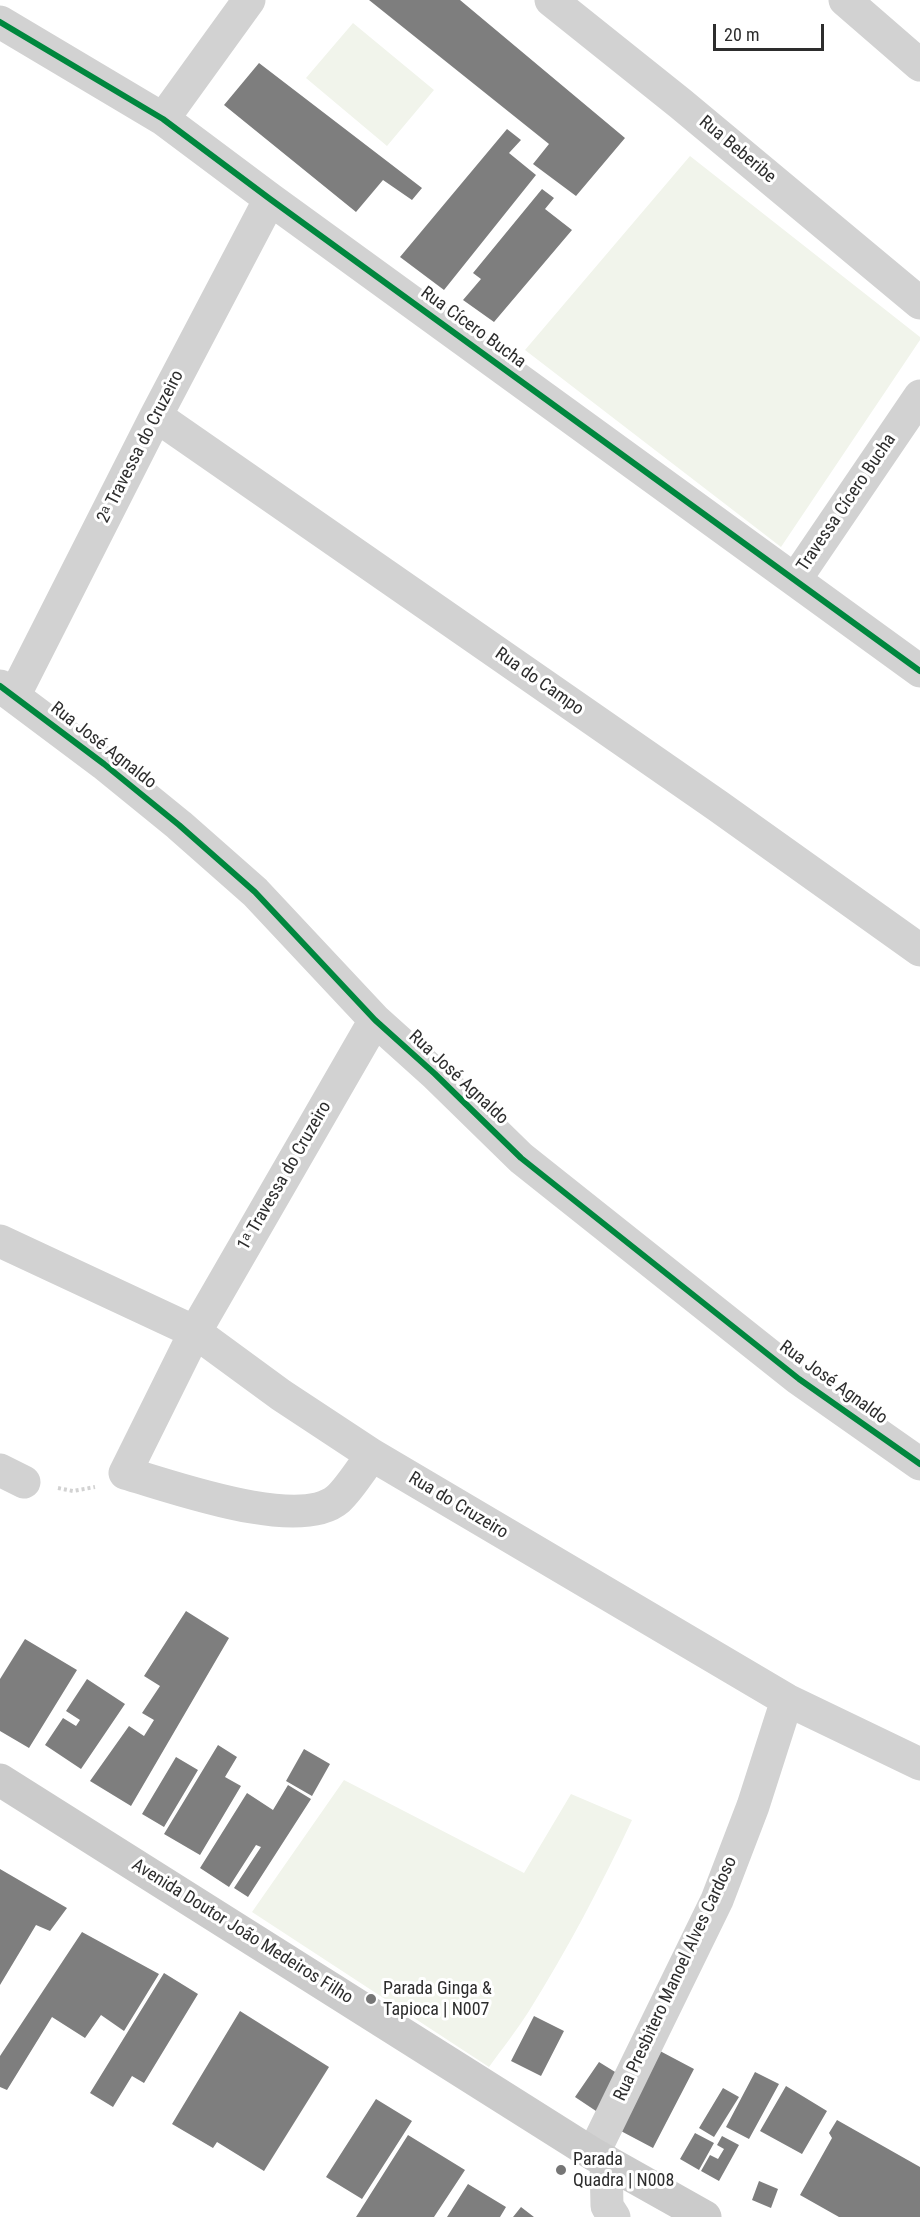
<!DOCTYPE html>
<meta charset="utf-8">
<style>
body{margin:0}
#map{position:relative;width:920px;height:2217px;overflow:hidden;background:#fff;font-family:"Roboto Condensed",sans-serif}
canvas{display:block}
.scale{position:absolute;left:713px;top:24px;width:111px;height:27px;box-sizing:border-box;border:3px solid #2d2d2d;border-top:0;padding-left:8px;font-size:18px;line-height:21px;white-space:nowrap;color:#2d2d2d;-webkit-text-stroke:4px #fff;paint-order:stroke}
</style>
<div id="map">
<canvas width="920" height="2217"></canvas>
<div class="scale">20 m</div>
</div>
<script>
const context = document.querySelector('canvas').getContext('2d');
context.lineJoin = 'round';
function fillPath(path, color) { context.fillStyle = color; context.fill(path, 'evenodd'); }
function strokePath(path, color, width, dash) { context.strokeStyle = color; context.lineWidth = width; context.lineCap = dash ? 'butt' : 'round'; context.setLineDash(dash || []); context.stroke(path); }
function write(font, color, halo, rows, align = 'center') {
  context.font = font + ' "Roboto Condensed",sans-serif'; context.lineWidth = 6; context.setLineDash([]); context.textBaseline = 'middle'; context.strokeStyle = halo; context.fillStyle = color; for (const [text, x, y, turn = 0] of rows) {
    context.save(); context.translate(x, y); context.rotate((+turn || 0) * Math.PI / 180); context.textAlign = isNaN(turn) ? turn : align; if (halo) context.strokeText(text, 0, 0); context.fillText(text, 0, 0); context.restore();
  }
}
fillPath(new Path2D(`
 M353 23 434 90 387 146 306 78Z
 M690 156 920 337V340L781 547 525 350Z
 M344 1780 524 1873 571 1794 632 1820C601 1886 567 1950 529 2011 517 2030 502 2049 489 2067L252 1912Z`), '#f1f4eb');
fillPath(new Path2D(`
 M369 0H460L625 138 576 196 533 164 549 144Z
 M259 63 422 188 412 200 383 180 356 212 224 105Z
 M507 129 521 140 509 153 536 175 444 290 400 257Z
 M542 189 554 198 545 209 572 230 494 322 463 300 481 279 473 273Z
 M186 1611 229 1638 131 1806 90 1781 129 1726 144 1736 154 1720 142 1713 160 1686 144 1676Z
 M25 1639 77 1670 29 1748 0 1731V1679Z
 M87 1679 125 1704 81 1769 45 1745 63 1718 76 1726 80 1720 66 1711Z
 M218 1745 237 1757 225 1777 241 1786 200 1855 164 1834Z
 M304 1749 330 1764 312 1796 286 1781Z
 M176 1757 198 1770 164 1827 142 1814Z
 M288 1785 311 1799 248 1897 234 1888 261 1847 256 1845 229 1887 200 1868 247 1793 273 1810Z
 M0 1869 67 1908 50 1931 36 1925 0 1985Z
 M82 1932 159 1974 124 2031 101 2015 85 2038 52 2017 7 2090 0 2087V2056Z
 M164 1973 198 1994 144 2083 132 2076 113 2107 90 2093Z
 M240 2011 329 2067 264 2171 217 2142 213 2148 172 2124Z
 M534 2016 564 2031 541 2076 511 2061Z
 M660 2051 694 2069 653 2148 619 2130Z
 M599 2062 620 2075 596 2111 575 2097Z
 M755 2072 779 2084 749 2139 726 2127Z
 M786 2086 827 2111 802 2154 760 2131Z
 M723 2088 739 2097 714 2137 699 2128Z
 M376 2099 412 2121 362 2199 326 2177Z
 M837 2120 920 2167V2217H839L800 2195 832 2138 829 2133Z
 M695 2133 714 2143 699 2170 680 2159Z
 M408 2135 465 2170 434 2217H356Z
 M722 2136 739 2145 719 2181 701 2171 710 2155 718 2159 724 2149 717 2145Z
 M759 2181 778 2189 771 2208 752 2200Z
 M468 2184 506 2207 500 2217H447Z
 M521 2207 534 2217H513Z`), '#7e7e7e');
strokePath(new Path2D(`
 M58 1488 73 1491 95 1487`), '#d2d2d2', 4, [3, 3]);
strokePath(new Path2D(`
 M551 0 681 104 920 303
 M845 0 920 65
 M0 22 163 119 270 199 920 671
 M163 119 249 0
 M156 416 718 806 920 950
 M795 580 920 396
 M0 686 104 764 179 825 255 892 375 1020 435 1074 521 1158 799 1379 920 1464
 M14 696 156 416 270 199
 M0 1241 195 1332 281 1395 372 1455 787 1700 920 1764
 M372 1455C362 1468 350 1488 338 1499 299 1533 171 1486 125 1473L195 1332 375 1020
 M0 1470 24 1482
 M593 2154 717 1900 753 1806 787 1700
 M606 2161 607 2206 614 2217`), '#d2d2d2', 33);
strokePath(new Path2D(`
 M0 1780 593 2154 705 2217`), '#cbcbcb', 33);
strokePath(new Path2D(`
 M0 22 163 119 270 199 920 671
 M0 686 104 764 179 825 255 892 375 1020 435 1074 521 1158 799 1379 920 1464`), '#00873e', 6);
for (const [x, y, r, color] of [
 [371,1999,6,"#767676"],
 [561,2170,6,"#767676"]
]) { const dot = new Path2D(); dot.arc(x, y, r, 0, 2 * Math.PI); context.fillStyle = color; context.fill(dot); strokePath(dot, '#fff', 2); }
write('18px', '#2d2d2d', '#fff', [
 ["Rua Beberibe",737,150,40],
 ["Rua Cícero Bucha",473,328,36],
 ["2ᵃ Travessa do Cruzeiro",141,447,-63],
 ["Travessa Cícero Bucha",847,503,-56],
 ["Rua do Campo",539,682,35],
 ["Rua José Agnaldo",103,746,38],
 ["Rua José Agnaldo",458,1078,43],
 ["1ᵃ Travessa do Cruzeiro",285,1176,-60],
 ["Rua José Agnaldo",833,1383,36],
 ["Rua do Cruzeiro",458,1506,31],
 ["Avenida Doutor João Medeiros Filho",242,1932,32],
 ["Rua Presbitero Manoel Alves Cardoso",676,1979,-65]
]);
write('18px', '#2d2d2d', '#fff', [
 ["Parada Ginga &",383,1989],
 ["Tapioca | N007",383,2010],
 ["Parada",573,2160],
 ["Quadra | N008",573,2181]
], 'left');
</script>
